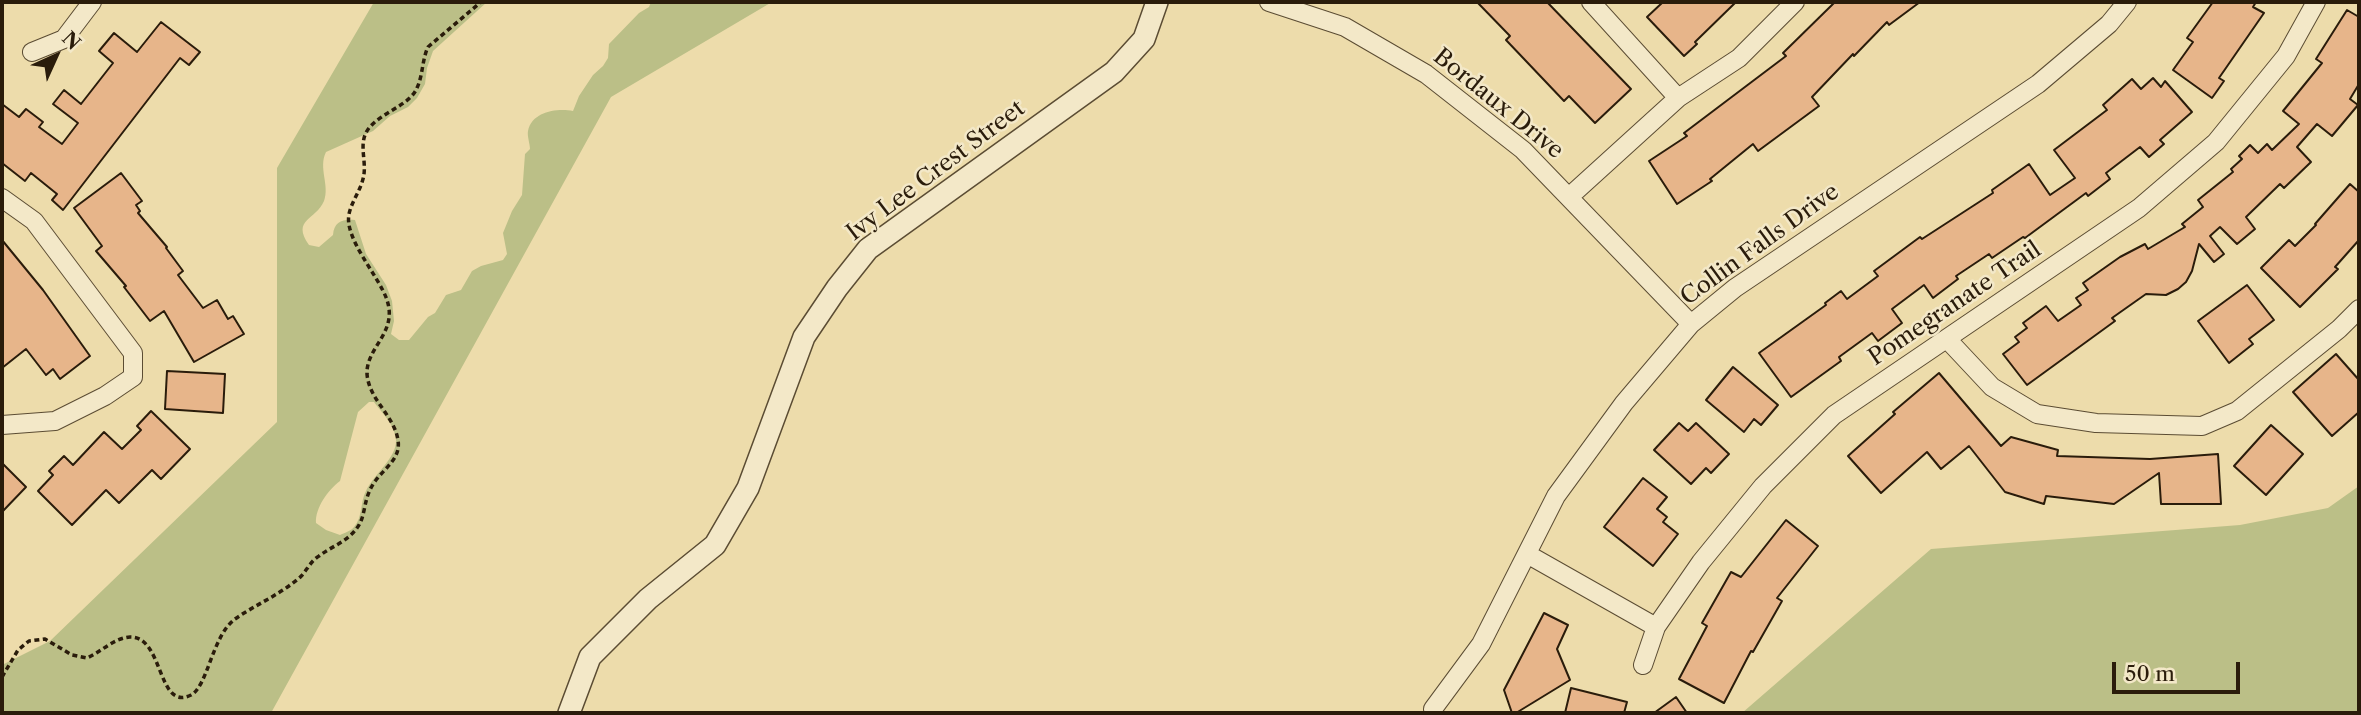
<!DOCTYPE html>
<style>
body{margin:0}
#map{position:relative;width:2361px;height:715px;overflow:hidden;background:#eddcab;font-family:"Libre Caslon Text",serif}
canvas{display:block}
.frame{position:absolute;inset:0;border:4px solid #2a1c0b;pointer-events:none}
.north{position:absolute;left:21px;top:21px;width:70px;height:70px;-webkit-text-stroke:5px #f3e8c8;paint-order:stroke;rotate:45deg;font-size:19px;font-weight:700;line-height:28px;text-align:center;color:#2a1c0b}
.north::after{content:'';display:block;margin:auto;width:24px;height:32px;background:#2a1c0b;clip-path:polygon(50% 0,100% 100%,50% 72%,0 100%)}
.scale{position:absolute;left:2112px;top:662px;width:128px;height:32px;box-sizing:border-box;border:4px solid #2a1c0b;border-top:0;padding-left:9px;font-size:21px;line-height:24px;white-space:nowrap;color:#2a1c0b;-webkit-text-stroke:5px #f3e8c8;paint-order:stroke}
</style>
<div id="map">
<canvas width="2361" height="715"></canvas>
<div class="frame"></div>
<div class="north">N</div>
<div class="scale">50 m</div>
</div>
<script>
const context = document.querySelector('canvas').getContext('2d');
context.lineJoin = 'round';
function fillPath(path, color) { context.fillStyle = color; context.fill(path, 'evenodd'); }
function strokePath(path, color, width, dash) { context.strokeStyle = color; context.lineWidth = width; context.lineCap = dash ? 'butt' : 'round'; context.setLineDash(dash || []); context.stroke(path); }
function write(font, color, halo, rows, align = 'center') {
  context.font = font + ' "Libre Caslon Text",serif'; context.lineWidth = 5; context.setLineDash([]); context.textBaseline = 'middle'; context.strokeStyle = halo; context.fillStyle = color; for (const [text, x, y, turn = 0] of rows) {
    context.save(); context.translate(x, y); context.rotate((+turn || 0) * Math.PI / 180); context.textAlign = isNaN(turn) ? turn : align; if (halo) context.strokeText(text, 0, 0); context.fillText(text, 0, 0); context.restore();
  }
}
fillPath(new Path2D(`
 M374 2H487L433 51 427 68 425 84 417 98 408 107 390 116 373 131 326 152C318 168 330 185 324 201 316 220 291 219 309 245L319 247 333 235C334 222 342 219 355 220L366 254 386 285 392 301 394 321 391 334 399 340H409L428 317 435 313 446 295 461 290 472 271 481 266 503 260 507 254 503 233 512 211 522 195 525 154 530 149C530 144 527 136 528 131 532 111 558 108 573 111L579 96 593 75 603 66 608 58 609 44 639 13 649 7 651 2H772L611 97 271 713H2V665L50 641 277 422V168ZM369 402H374C382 413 395 425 396 440 397 458 373 475 366 491 360 502 363 517 354 527 351 531 344 533 340 535L326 530 316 523C315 508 328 490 340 481L358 412Z
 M2359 486V713H1742L1931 549 2240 525 2328 508Z`), '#bbbf87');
const building = new Path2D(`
 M1477 2H1547L1631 89 1595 123 1569 96 1564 101 1506 40 1510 36Z
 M1663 2H1736L1695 42 1697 44 1684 56 1647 17Z
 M1835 2H1920L1889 25 1887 22 1854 56 1853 54 1812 97 1819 106 1758 151 1753 144 1710 179 1712 181 1677 204 1649 161 1687 136 1684 133 1786 56 1783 53Z
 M2213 2H2256L2253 7 2264 13 2219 78 2224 81 2212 98 2173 70 2193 42 2187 38Z
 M2347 10 2359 17V84L2350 99 2358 105 2332 136 2317 124 2297 147 2311 162 2284 188 2280 184 2246 217 2255 229 2237 244 2220 227 2210 236 2224 254 2214 262 2199 244 2192 271 2186 282 2178 289 2166 295 2146 294 2112 318 2115 321 2027 385 2003 354 2019 342 2015 337 2027 328 2023 323 2046 306 2058 321 2081 305 2076 298 2088 290 2083 283 2120 257 2145 244 2148 249 2185 227 2182 224 2203 207 2198 200 2233 172 2231 169 2242 159 2239 156 2250 145 2258 153 2267 144 2272 150 2299 124 2283 111 2322 63 2316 59Z
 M161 22 200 52 189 65 180 58 63 210 52 200 57 194 31 173 25 181 2 163V104L19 117 26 109 43 122 39 127 62 144 78 123 53 104 64 90 81 104 113 63 99 51 114 33 137 52Z
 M2153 78 2161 87 2165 81 2192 112 2160 140 2164 144 2149 157 2140 147 2106 173 2110 179 2088 196 2086 193 2025 238 2023 237 1992 258 1989 254 1956 276 1958 279 1933 298 1924 285 1892 309 1902 323 1878 341 1872 333 1839 357 1841 361 1791 397 1759 353 1826 305 1825 303 1841 291 1847 299 1878 276 1874 271 1920 237 1922 239 1993 193 1992 190 2029 164 2050 195 2075 178 2054 150 2107 110 2103 105 2132 79 2141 89Z
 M121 173 142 201 136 205 140 211 138 213 167 247 166 248 183 271 178 275 203 308 217 300 228 319 233 316 244 334 194 362 164 311 150 321 124 287 126 286 96 251 102 246 74 208Z
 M2350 184 2359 192V240L2335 267 2338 269 2300 307 2261 268 2289 240 2295 246 2316 225 2315 224Z
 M2 240 43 290 90 356 60 379 53 369 46 375 26 349 2 368Z
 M2247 285 2274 320 2249 339 2253 344 2229 363 2198 321Z
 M2336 354 2359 380V412L2332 436 2293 392Z
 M1733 367 1778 405 1761 425 1754 419 1744 432 1706 400Z
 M167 371 225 374 223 413 165 409Z
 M1939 373 2001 446 2011 437 2058 450 2057 456 2150 459 2218 454 2221 504H2161L2159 473 2114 504 2046 496 2044 504 2005 492 1969 446 1941 469 1927 452 1881 493 1848 456 1895 414 1893 412Z
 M151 411 190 449 161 479 152 470 119 503 106 490 72 525 38 491 53 475 49 471 64 456 73 465 104 432 122 449 141 430 137 426Z
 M1679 423 1688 431 1696 423 1729 454 1711 473 1706 468 1691 484 1654 450Z
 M2271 425 2303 454 2266 495 2234 466Z
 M2 463 26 487 2 512Z
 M1643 478 1667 497 1657 509 1667 517 1663 522 1678 534 1653 566 1604 527Z
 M1786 520 1818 546 1777 598 1782 601 1753 652 1751 651 1724 703 1679 679 1707 626 1702 623 1731 572 1741 577Z
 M1544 613 1568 625 1557 649 1570 680 1516 713H1512L1504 690Z
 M1571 688 1627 702 1624 713H1565Z
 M1676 697 1687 713H1654Z`);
fillPath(building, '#e7b58a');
strokePath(building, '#2a1c0b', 2);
const minor = new Path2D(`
 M1269 2 1345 27 1426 74 1523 150 1691 324
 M1591 2 1678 98
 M32 52 64 39 92 2
 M1569 197 1678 98 1739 58 1795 2
 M2 198 34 221 133 353V377L105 396 55 421 2 425
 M1947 339 1992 387 2037 414 2096 423 2202 426 2237 411 2339 329 2359 309
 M1527 554 1656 627
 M1643 665 1656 627 1701 562 1763 486 1834 415 2139 208 2216 142 2286 56 2316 2
 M1433 709 1481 644 1556 496 1624 403 1691 324 1735 288 2038 84 2109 24 2127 2`);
const tertiary = new Path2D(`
 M569 713 590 657 648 599 715 545 748 488 804 337 837 288 868 249 1114 72 1144 39 1157 2`);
strokePath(minor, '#5b4c33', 20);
strokePath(tertiary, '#5b4c33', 24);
strokePath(new Path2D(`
 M2 677 18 650 29 641 45 639 72 655 87 658C101 652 114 638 130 637 164 636 157 712 191 695 208 686 212 636 235 619 255 605 279 595 298 579 306 573 310 561 319 556 332 546 347 542 357 528 367 515 362 498 376 480 386 467 401 458 398 440 394 415 369 400 367 374 366 347 398 333 387 300 379 276 344 239 349 214 352 200 362 189 364 174 366 158 358 142 369 128 382 112 410 105 417 88 423 75 422 60 428 47L481 2`), '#2a1c0b', 3.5, [5, 3.5]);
strokePath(minor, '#f3e8c8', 18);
strokePath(tertiary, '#f3e8c8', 21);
write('23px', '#2a1c0b', '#f3e8c8', [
 ["Bordaux Drive",1498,104,39],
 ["Ivy Lee Crest Street",936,171,-37],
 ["Collin Falls Drive",1760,245,-36],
 ["Pomegranate Trail",1955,304,-34]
]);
</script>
